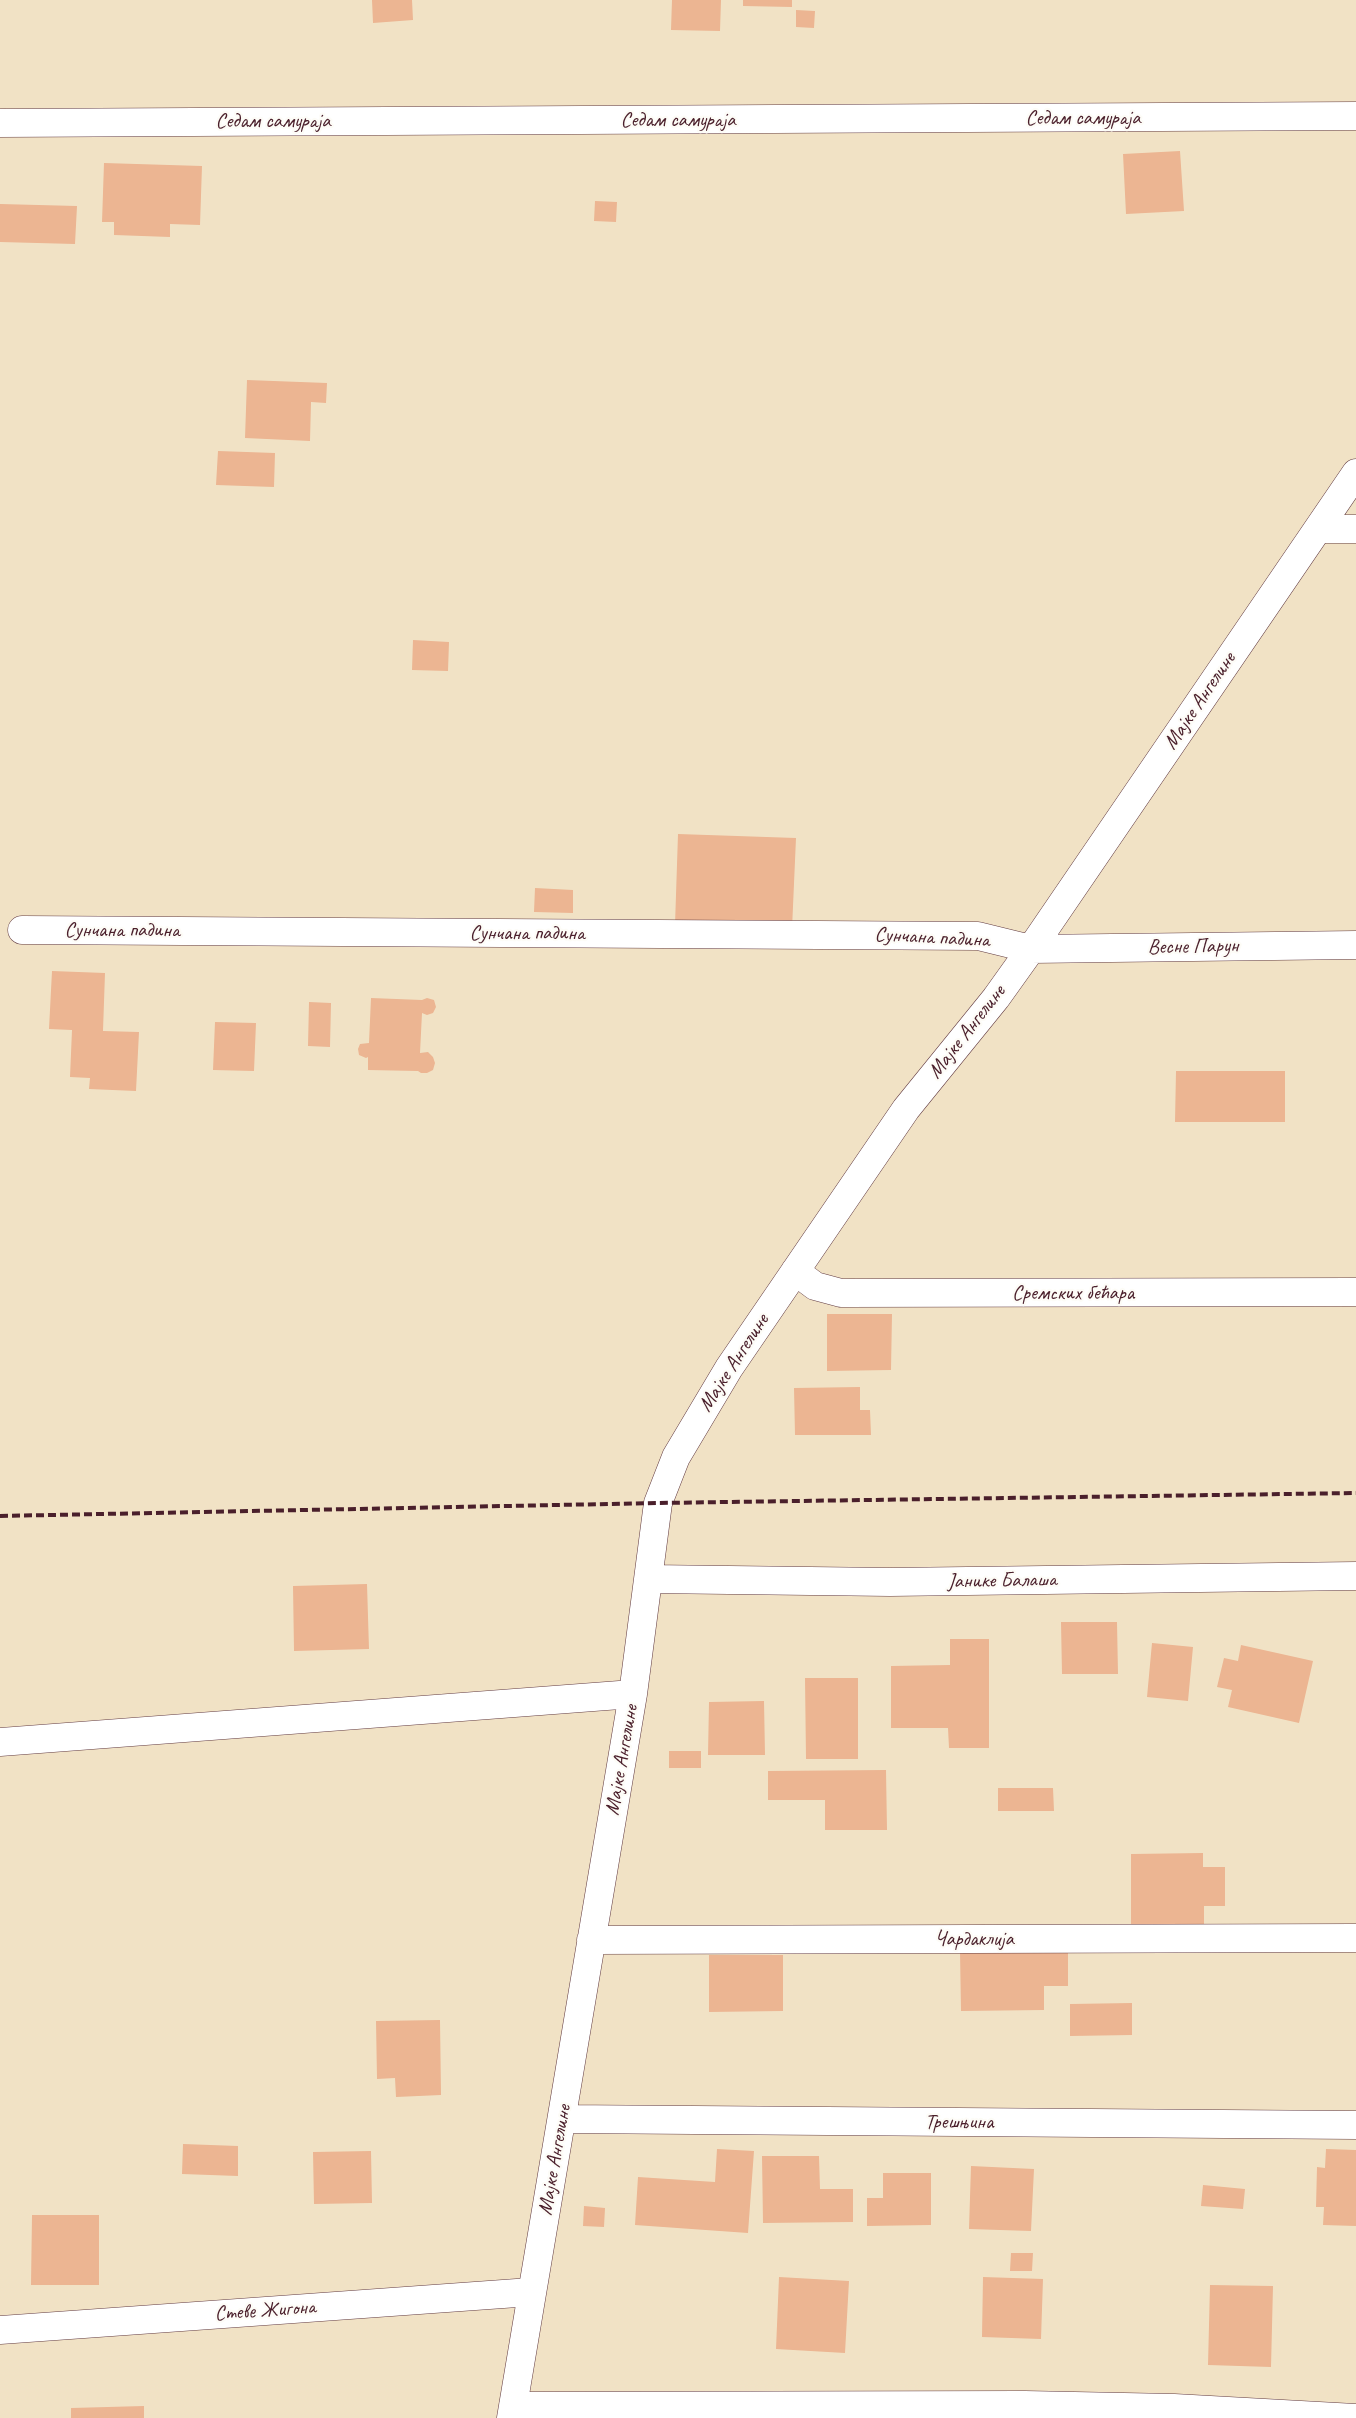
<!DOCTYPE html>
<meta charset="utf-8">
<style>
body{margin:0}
canvas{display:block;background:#f1e2c5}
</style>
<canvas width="1356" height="2418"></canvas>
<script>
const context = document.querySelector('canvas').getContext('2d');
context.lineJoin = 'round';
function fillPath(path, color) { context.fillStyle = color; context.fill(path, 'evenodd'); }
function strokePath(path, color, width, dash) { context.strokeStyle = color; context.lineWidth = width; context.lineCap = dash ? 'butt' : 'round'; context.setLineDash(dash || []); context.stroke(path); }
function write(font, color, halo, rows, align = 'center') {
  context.font = font + ' Caveat,sans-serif'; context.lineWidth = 4.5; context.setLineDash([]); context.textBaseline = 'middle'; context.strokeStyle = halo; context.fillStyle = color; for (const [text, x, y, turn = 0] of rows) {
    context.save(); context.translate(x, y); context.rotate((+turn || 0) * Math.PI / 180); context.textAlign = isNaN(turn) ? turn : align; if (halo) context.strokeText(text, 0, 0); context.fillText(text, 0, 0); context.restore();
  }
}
fillPath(new Path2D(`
 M372 0H412L413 20 373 23Z
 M672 0H721L720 31 671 30Z
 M743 0H792V7L743 6Z
 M796 10 815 11 814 28 796 27Z
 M1180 151 1184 211 1126 214 1123 154Z
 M104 163 202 166 200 225 170 224V237L114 235V222H102Z
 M595 201 617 202 616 222 594 221Z
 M0 204 77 206 75 244 0 242Z
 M247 380 327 383 326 403 311 402 310 441 245 438Z
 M218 451 275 453 274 487 216 485Z
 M413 640 449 642 448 671 412 670Z
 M678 834 796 838 792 929 675 925Z
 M535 888 573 890V913L534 912Z
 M52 971 105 973 103 1031 139 1032 136 1091 89 1089 90 1078 70 1077 72 1030 49 1029Z
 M371 998 422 1000 427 998 434 1000 436 1007 433 1013 427 1015 422 1013 420 1053 428 1052 433 1057 435 1063 433 1070 427 1073H421L418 1071 368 1070V1057L366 1058 359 1055 358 1049 360 1044 369 1043Z
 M309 1002 331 1003 330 1047 308 1046Z
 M215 1022 256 1023 254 1071 213 1070Z
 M1176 1071H1285V1122H1175Z
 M827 1314H892L891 1370 827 1371Z
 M860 1387V1410H870L871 1435H795L794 1388Z
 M367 1584 369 1649 294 1651 293 1586Z
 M1061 1622H1117L1118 1674H1062Z
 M950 1639H989V1748H949L948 1728H891V1666L950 1665Z
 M1152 1643 1193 1647 1188 1701 1147 1697Z
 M1241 1645 1313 1661 1299 1723 1228 1707 1232 1690 1217 1687 1224 1658 1238 1661Z
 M805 1678H858V1759H806Z
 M764 1701 765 1755H708L709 1702Z
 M669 1751H701V1768H669Z
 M886 1770 887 1830H825V1800H768V1771Z
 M998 1788H1053L1054 1811H998Z
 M1203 1853V1867H1225V1906H1204V1926H1131V1854Z
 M1068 1950V1986H1044V2010L961 2011 960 1951Z
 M709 1955H783V2011L709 2012Z
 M1132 2003V2035L1070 2036V2004Z
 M440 2020 441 2095 396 2097 395 2078 377 2079 376 2021Z
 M183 2144 238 2146V2176L182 2174Z
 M717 2149 754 2151 748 2233 635 2225 638 2177 715 2182Z
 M1326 2149 1356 2150V2226L1323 2225 1324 2207H1316L1317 2167 1325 2168Z
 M371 2151 372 2203 314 2204 313 2152Z
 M762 2156H819L820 2189H853V2222L763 2223Z
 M971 2166 1034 2169 1031 2231 969 2229Z
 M883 2173H931V2225L867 2226V2198H883Z
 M1203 2185 1245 2189 1243 2209 1201 2206Z
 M584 2206 605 2208 604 2227 583 2226Z
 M32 2215H99V2285H31Z
 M1011 2253H1033L1032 2271H1010Z
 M779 2277 849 2281 845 2353 776 2349Z
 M983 2277 1043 2279 1041 2339 982 2337Z
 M1210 2285 1273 2286 1271 2367 1208 2365Z
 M144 2406V2418H71V2408Z`), '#ecb592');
const minor = new Path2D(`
 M0 123 1356 116
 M1318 529H1356
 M22 930 978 936 1031 949 1356 945
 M795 1271 815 1286 841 1293 1356 1292
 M649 1579 890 1582 1356 1576
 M0 1742 633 1694
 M591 1940 1356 1938
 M562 2119 1356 2125
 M0 2330 531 2292
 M513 2406 1025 2405 1174 2408 1355 2418
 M511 2418 633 1694 658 1503 676 1457 729 1368 906 1109 996 998 1031 949 1356 473`);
strokePath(minor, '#633c42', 29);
strokePath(minor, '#fff', 28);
strokePath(new Path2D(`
 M0 1516 658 1503 1356 1493`), '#4a1f2b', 4, [8, 4]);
write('21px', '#4a1f2b', '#fdfcf7', [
 ["Седам самураја",1083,118],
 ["Седам самураја",678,120],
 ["Седам самураја",273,121],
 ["Мајке Ангелине",1200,701,-56],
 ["Сунчана падина",122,930],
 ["Сунчана падина",527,933],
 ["Сунчана падина",932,938,3],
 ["Весне Парун",1193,947,-1],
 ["Мајке Ангелине",967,1032,-52],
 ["Сремских бећара",1073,1293],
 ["Мајке Ангелине",734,1363,-57],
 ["Јанике Балаша",1002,1581,-1],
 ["Мајке Ангелине",622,1760,-80],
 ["Чардаклија",974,1939],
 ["Трешњина",959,2122],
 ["Мајке Ангелине",555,2160,-80],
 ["Стеве Жигона",265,2311,-4]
]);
</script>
